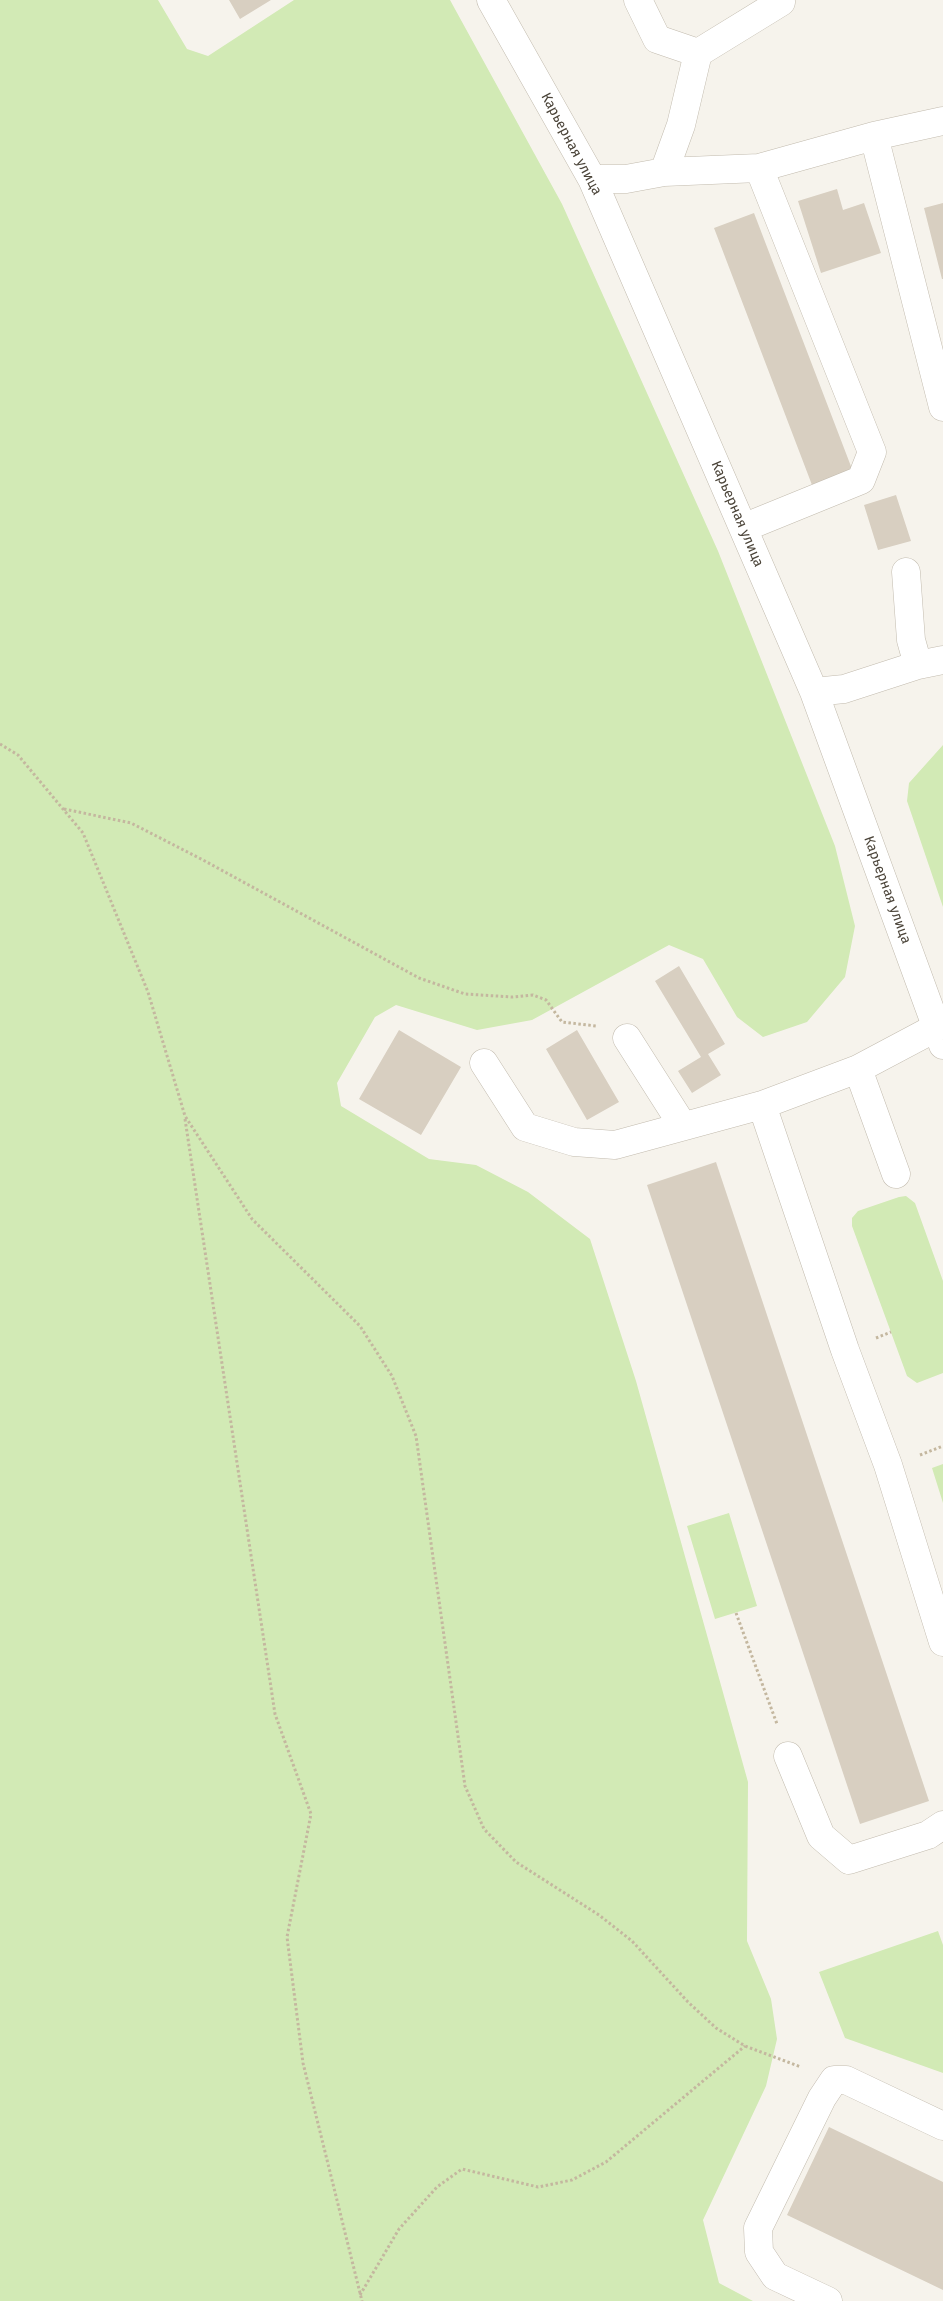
<!DOCTYPE html>
<meta charset="utf-8">
<style>
body{margin:0}
canvas{display:block;background:#f6f3ec}
</style>
<canvas width="943" height="2301"></canvas>
<script>
const context = document.querySelector('canvas').getContext('2d');
context.lineJoin = 'round';
function fillPath(path, color) { context.fillStyle = color; context.fill(path, 'evenodd'); }
function strokePath(path, color, width, dash) { context.strokeStyle = color; context.lineWidth = width; context.lineCap = dash ? 'butt' : 'round'; context.setLineDash(dash || []); context.stroke(path); }
function write(font, color, halo, rows, align = 'center') {
  context.font = font + ' "Fira Sans",sans-serif'; context.lineWidth = 4.5; context.setLineDash([]); context.textBaseline = 'middle'; context.strokeStyle = halo; context.fillStyle = color; for (const [text, x, y, turn = 0] of rows) {
    context.save(); context.translate(x, y); context.rotate((+turn || 0) * Math.PI / 180); context.textAlign = isNaN(turn) ? turn : align; if (halo) context.strokeText(text, 0, 0); context.fillText(text, 0, 0); context.restore();
  }
}
fillPath(new Path2D(`
 M0 0H158L187 49 208 56 294 0H450L562 204 718 551 835 846 855 926 845 977 807 1022 763 1037 737 1017 703 959 669 945 532 1020 477 1030 396 1005 375 1017 337 1083 341 1106 429 1159 476 1165 528 1192 590 1239 636 1381 748 1782 747 1941 771 1999 777 2039 766 2086 703 2220 719 2283 753 2301H0Z
 M943 745V907L907 801 909 783Z
 M906 1196 915 1203 943 1281V1373L917 1383 907 1376 852 1226V1218L858 1211 899 1197Z
 M943 1464V1503L932 1468Z
 M729 1513 757 1606 715 1619 687 1526Z
 M938 1931 943 1945V2073L845 2038 819 1972Z`), '#d2eab5');
fillPath(new Path2D(`
 M229 0H271L240 19Z
 M837 189 843 210 864 203 881 253 821 273 798 201Z
 M943 203V279H942L924 208Z
 M754 213 852 469 812 485 714 228Z
 M896 495 911 541 878 550 864 505Z
 M679 966 725 1044 708 1054 721 1075 692 1093 678 1071 701 1057 655 981Z
 M399 1030 461 1067 421 1135 359 1099Z
 M577 1030 619 1102 587 1120 546 1049Z
 M716 1162 929 1801 860 1824 647 1185Z
 M829 2127 943 2182V2290L787 2215Z`), '#d8cfc1');
const minor = new Path2D(`
 M491 0 592 179 814 692 943 1045
 M638 0 657 39 698 53 781 2
 M874 136 943 407
 M664 172 681 125 698 53
 M592 179H626L664 172 759 168 874 136 943 121
 M743 528 861 480 872 452 759 168
 M906 572 911 640 918 665
 M814 692 844 689 918 665 943 660
 M937 1027 858 1069 762 1105 845 1350 888 1465 943 1642
 M627 1038 683 1126
 M484 1063 525 1127 574 1142 615 1145 762 1105
 M858 1069 896 1174
 M788 1756 821 1836 849 1860 928 1835 943 1825
 M828 2301 775 2276 759 2252 758 2228 822 2098 834 2080H846L943 2126`);
strokePath(minor, '#c2bbae', 29);
strokePath(new Path2D(`
 M0 744 18 755 83 833 148 992 185 1116 252 1219 360 1326 392 1376 416 1436 465 1786 484 1829 516 1862 599 1915 632 1941 688 2002 716 2028 745 2046 801 2067
 M64 809 131 823 203 860 419 978 465 994 512 997 533 995 546 1000 562 1022 596 1026
 M185 1119 275 1714 311 1814 287 1937 303 2063 362 2301
 M876 1338 891 1332
 M920 1455 943 1446
 M736 1613 777 1724
 M360 2295 399 2229 437 2187 462 2169 538 2187 572 2180 606 2162 745 2046`), '#c4b79f', 3, [2.5, 2.5]);
strokePath(minor, '#fff', 28);
write('14px', '#4b4439', '#fff', [
 ["Карьерная улица",571,144,62],
 ["Карьерная улица",737,514,67],
 ["Карьерная улица",887,890,70]
]);
</script>
